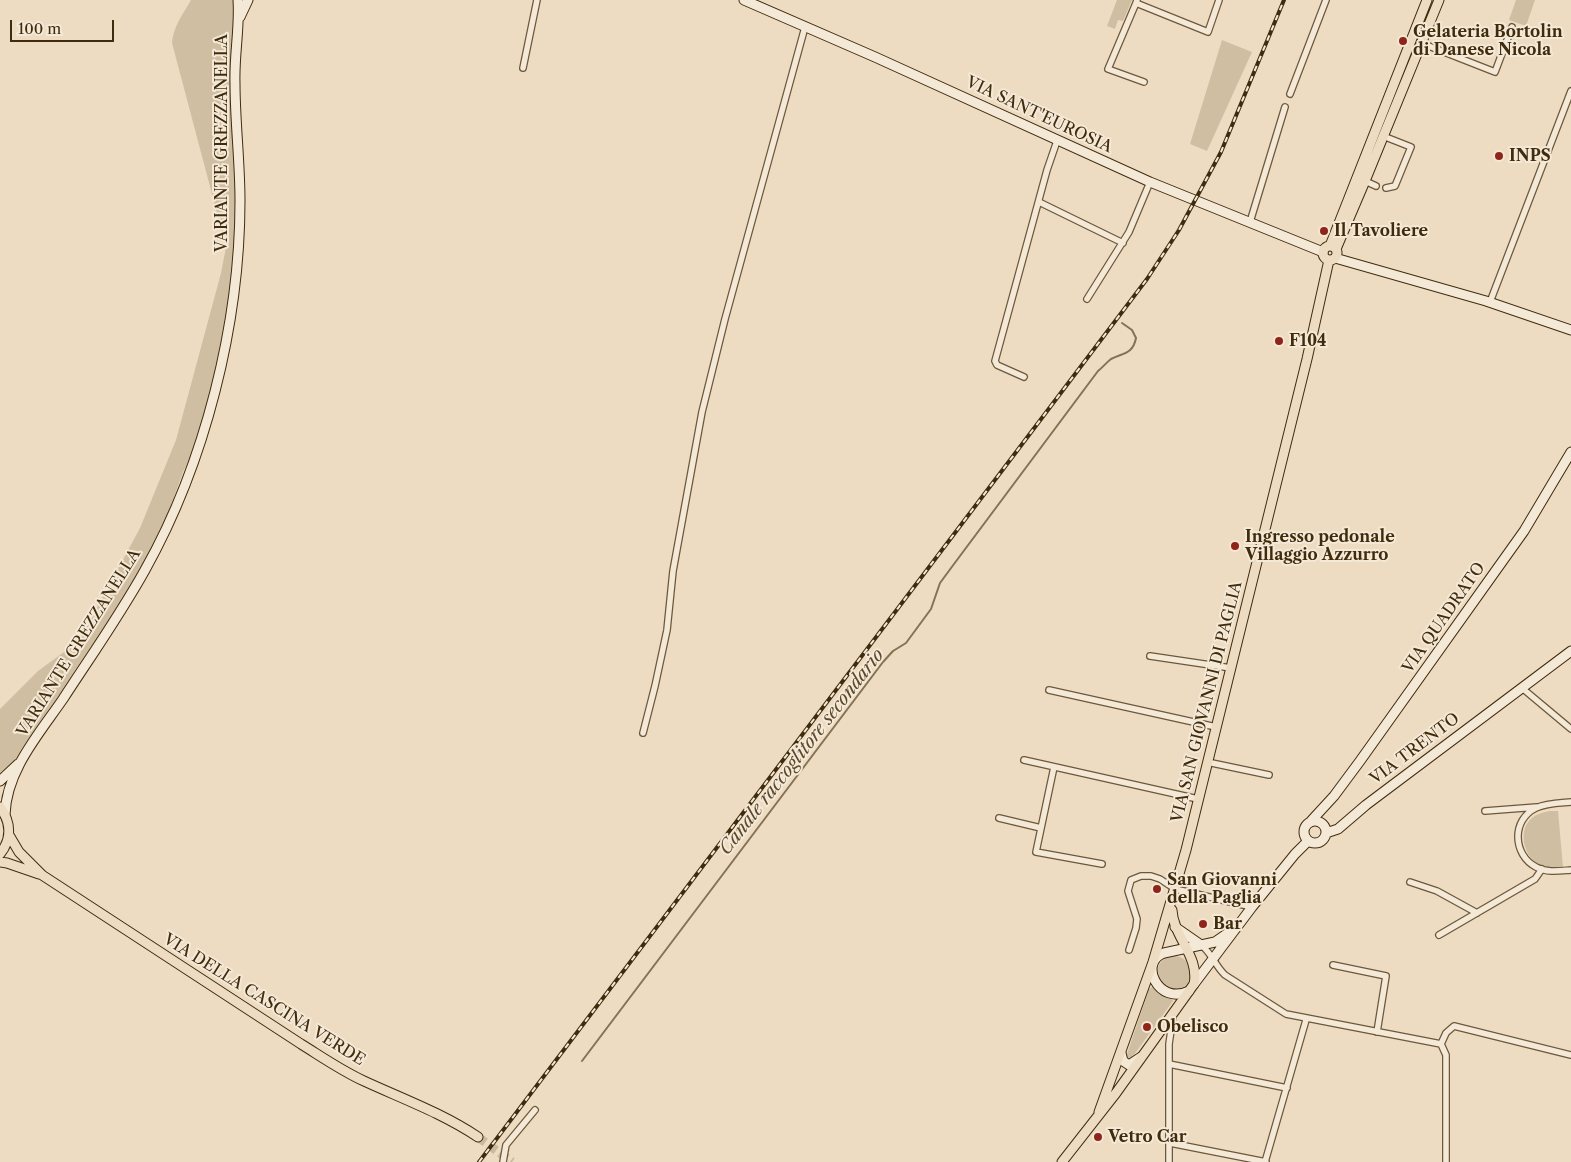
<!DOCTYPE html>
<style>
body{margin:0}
#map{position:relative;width:1571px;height:1162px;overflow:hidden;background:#eedcc2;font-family:"Libre Caslon Text",serif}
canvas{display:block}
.scale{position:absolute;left:10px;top:20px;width:104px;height:22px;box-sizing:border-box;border:2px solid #402c0d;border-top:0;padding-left:6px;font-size:15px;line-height:18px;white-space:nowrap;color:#402c0d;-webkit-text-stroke:4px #f4e8d7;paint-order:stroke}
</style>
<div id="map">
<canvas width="1571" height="1162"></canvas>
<div class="scale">100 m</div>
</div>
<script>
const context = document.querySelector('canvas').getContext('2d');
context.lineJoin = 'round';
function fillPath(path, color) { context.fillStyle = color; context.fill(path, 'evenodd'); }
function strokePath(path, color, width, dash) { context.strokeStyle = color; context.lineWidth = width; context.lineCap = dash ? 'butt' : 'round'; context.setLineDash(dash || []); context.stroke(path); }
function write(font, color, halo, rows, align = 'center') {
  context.font = font + ' "Libre Caslon Text",serif'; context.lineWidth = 4; context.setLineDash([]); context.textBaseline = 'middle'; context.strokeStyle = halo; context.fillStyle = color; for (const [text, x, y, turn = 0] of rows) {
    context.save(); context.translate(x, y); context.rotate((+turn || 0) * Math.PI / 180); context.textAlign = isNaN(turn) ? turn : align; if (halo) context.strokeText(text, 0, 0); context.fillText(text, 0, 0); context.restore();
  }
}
fillPath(new Path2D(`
 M191 0H237V209L230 307 218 369 193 452 183 472 161 533 119 608 24 750 0 778V709L38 671 79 641 140 528 176 440 221 273 226 247 172 43C173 27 183 14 191 0Z
 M1117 0H1132L1123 21 1118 20 1115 29 1107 26Z
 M1516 0H1535L1526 26 1509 20Z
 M1222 40 1252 52 1207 151 1190 144Z
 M1550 811H1558L1563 867C1555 867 1546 869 1539 865 1524 857 1517 830 1532 818 1537 814 1543 812 1550 811Z
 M1157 973a17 17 0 1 1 34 0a17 17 0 1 1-34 0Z
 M1152 987 1165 996 1170 997 1173 1001 1131 1059 1128 1060 1126 1057 1149 989Z`), '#d0bea3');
strokePath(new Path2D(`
 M582 1061 883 662 893 651 906 643 931 609 940 583 954 564 1098 371C1103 367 1107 362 1111 359 1123 353 1133 354 1136 338L1132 330 1122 323`), '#857254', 2);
strokePath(new Path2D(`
 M478 1137 512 1162`), '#cbb99e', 9, [9, 4.5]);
const street = new Path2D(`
 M1137 0 1136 3 1208 32 1219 0
 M1136 3 1108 69 1144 82
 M1421 43 1495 72 1512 27
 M523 68 537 0
 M1290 94 1326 0
 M1383 136 1411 147 1395 186 1386 188
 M1365 181 1376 186
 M1039 202 1123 243
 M1250 222 1285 107
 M1087 299 1129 232 1150 182
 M1490 302 1571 91
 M1024 377 997 365 995 361 1047 170 1057 141
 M1150 656 1231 668
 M1522 688 1571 729
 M1049 690 1216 727
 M643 733 655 686 667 630 673 571 702 412 725 319 805 27
 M1024 760 1198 799
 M1207 762 1269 775
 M1054 767 1036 852 1102 864
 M1571 802C1560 803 1546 803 1536 808 1511 820 1513 855 1536 867 1547 873 1559 871 1571 870
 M1485 811 1537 807
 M999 818 1041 828
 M1410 882 1437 891 1477 913
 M1439 935 1535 879 1542 869
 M1201 945C1212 953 1215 966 1225 975L1286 1014 1441 1044 1446 1055V1162
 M1129 950 1136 928 1137 919 1128 891 1131 880 1141 876H1151L1160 879 1175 889 1252 907
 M1333 965 1386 976 1377 1032
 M1441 1044 1446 1033 1454 1026 1571 1055
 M1169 1064 1287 1088
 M1170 1143 1266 1162
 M503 1162 506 1145 535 1110
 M1169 1162V1044L1173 1017
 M1265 1162 1306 1020`);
const secondary = new Path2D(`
 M744 0 875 57 1150 182 1323 252
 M240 17 248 0
 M1335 258 1486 301 1571 330
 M0 781 18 764
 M5 815C6 771 39 734 63 699 91 656 120 615 145 570 205 463 240 324 240 201 240 161 235 122 235 83 234 55 240 27 238 0
 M1304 832a11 11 0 1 1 22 0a11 11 0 1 1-22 0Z
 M1311 821 1334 796 1360 761 1524 531 1571 452
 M1326 833 1338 829 1366 805 1571 651
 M1175 927 1201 945
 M1194 984 1252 907 1295 854 1308 841
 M1189 991C1158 1006 1138 962 1164 953L1215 942 1228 933
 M1121 1053 1123 1061 1129 1065 1141 1057`);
const primary = new Path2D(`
 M1330 246 1427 0
 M1323 253a7 7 0 1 1 14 0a7 7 0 1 1-14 0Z
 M1336 249 1365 181 1439 0
 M0 807C11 822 12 839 0 854
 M9 835 19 852 42 875 301 1044C322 1057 342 1071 364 1081 403 1099 442 1113 478 1137
 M0 862 7 863 39 874
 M1099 1112 1153 962 1186 850 1307 359 1329 260
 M1062 1162 1116 1093 1194 984C1200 957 1173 936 1172 910`);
strokePath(street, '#6c583a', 8);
strokePath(secondary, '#402c0d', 11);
strokePath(primary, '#402c0d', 11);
strokePath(street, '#f4e8d7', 5.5);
strokePath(secondary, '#f4e8d7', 9);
strokePath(primary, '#eedcc2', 9);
const rail = new Path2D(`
 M479 1162 1147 279 1179 230 1221 152 1284 0`);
strokePath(rail, '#402c0d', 4);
strokePath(rail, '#f4e8d7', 2, [5.5]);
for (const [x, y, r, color] of [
 [1403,41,5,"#8f2418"],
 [1499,156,5,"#8f2418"],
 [1324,231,5,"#8f2418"],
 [1279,341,5,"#8f2418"],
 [1235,546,5,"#8f2418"],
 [1157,889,5,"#8f2418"],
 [1203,924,5,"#8f2418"],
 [1147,1027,5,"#8f2418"],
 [1098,1137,5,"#8f2418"]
]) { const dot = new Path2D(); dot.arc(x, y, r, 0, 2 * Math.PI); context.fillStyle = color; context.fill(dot); strokePath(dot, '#f4e8d7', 2); }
write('bold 16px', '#402c0d', '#f4e8d7', [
 ["Gelateria Bortolin",1413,32],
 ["di Danese Nicola",1413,50],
 ["INPS",1509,156],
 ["Il Tavoliere",1334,231],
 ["F104",1289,341],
 ["Ingresso pedonale",1245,537],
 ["Villaggio Azzurro",1245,555],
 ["San Giovanni",1167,880],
 ["della Paglia",1167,898],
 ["Bar",1213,924],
 ["Obelisco",1157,1027],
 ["Vetro Car",1108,1137]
], 'left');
write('16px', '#402c0d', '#f4e8d7', [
 ["VIA SANT'EUROSIA",1039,115,25],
 ["VARIANTE GREZZANELLA",222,143,-90],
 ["VIA QUADRATO",1444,618,-55],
 ["VARIANTE GREZZANELLA",79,643,-58],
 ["VIA SAN GIOVANNI DI PAGLIA",1207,702,-76],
 ["VIA TRENTO",1415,749,-37],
 ["VIA DELLA CASCINA VERDE",264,1000,32]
]);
write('italic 18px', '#5d492b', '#f4e8d7', [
 ["Canale raccoglitore secondario",802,752,-52]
]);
</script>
